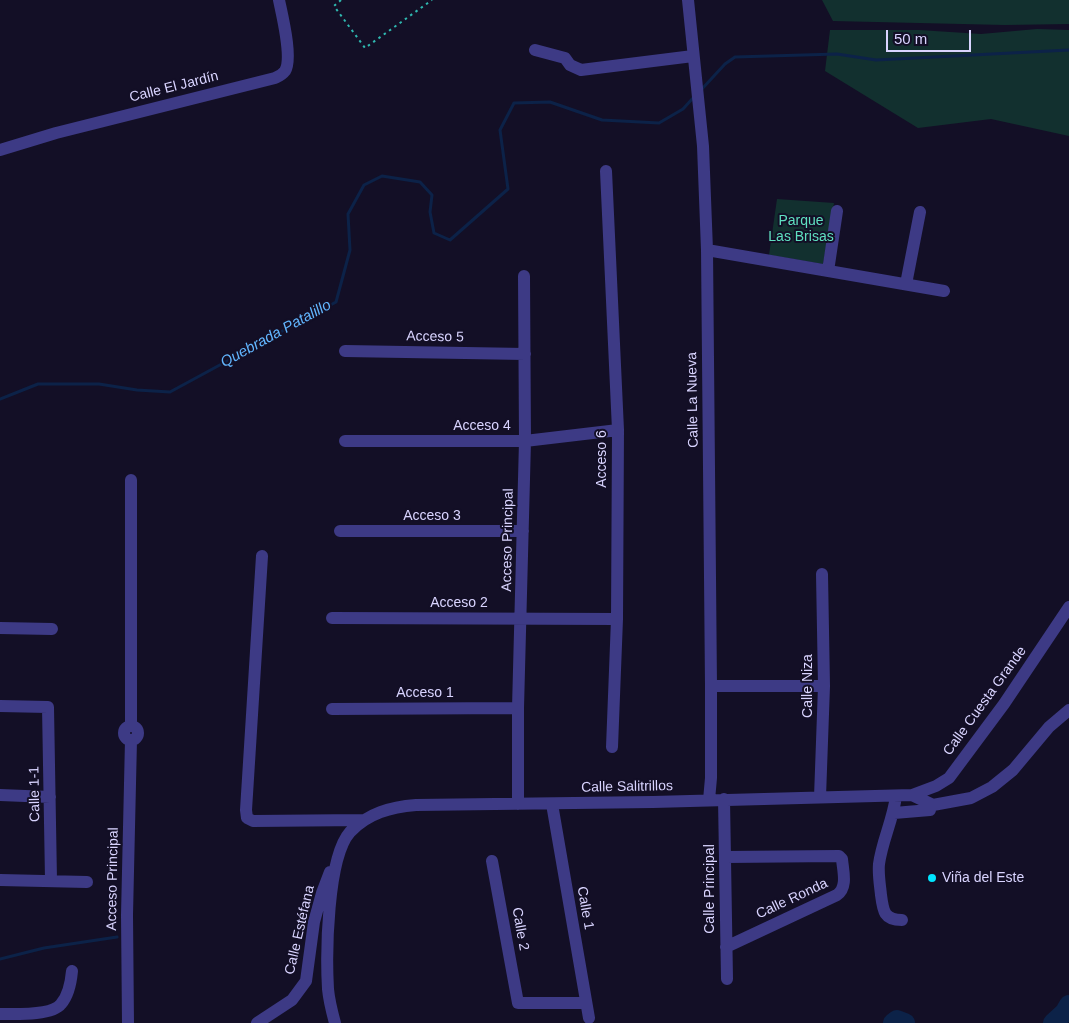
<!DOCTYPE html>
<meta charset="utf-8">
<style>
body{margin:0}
#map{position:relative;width:1069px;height:1023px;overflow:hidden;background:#130f26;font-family:Helvetica,sans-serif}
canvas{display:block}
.scale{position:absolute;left:886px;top:30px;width:85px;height:22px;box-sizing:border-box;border:2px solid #d9d4ff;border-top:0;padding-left:6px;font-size:15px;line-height:18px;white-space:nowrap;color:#d9d4ff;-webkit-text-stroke:4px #130f26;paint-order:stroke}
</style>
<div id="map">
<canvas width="1069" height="1023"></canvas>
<div class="scale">50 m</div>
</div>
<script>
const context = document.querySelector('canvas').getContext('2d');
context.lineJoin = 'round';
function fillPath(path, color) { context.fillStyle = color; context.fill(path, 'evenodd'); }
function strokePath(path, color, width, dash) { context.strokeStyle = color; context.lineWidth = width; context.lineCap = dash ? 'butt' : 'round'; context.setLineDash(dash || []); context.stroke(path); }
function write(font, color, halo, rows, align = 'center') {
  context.font = font + ' Helvetica,sans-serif'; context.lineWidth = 4; context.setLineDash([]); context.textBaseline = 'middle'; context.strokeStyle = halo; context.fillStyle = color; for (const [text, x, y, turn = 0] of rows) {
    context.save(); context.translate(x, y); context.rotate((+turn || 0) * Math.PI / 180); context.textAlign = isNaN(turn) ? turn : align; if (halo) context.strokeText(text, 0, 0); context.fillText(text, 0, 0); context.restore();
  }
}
fillPath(new Path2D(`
 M822 0H1069V24L1005 25 833 21Z
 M1037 29 1069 30V136L991 119 918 128 825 71 830 30H919L981 34Z
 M777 199 834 203 823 264 769 255Z`), '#12302f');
strokePath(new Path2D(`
 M701 90 725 64 735 57 837 54 876 60 1069 50
 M0 399 38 384H99L137 390 170 392 336 302 350 250 348 214 364 185 382 176 420 182 432 195 430 212 434 233 450 240 508 189 500 130 514 103 550 102 602 120 659 123 683 109 693 98
 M0 959 44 948 117 937`), '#0c2248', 3);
strokePath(new Path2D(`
 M893 1023 897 1020 905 1023
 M1053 1023 1065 1012 1069 1005`), '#0c2248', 20);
strokePath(new Path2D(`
 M341 0 334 6 365 48 432 0`), '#2fb8b0', 2, [2.5, 4]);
strokePath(new Path2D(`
 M688 0 703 146 707 250 711 686V778L709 800
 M535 50 565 58 570 65 581 70 693 56
 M0 150 56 133 275 78C279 76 282 75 285 71 293 58 282 15 279 0
 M606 171 618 430 617 619 612 747
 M707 250 944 291
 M828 271 837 211
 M906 284 920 212
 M345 351 525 354
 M345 441H525L618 430
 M131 480V726
 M340 531H523
 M262 556 246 810 247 818 253 821 364 820
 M332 618 617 619
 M0 628 52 629
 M711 686H824
 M0 706 48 707 51 880
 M332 709 518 708
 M124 733a7 7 0 1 1 14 0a7 7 0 1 1-14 0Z
 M0 795 50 797
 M912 795 936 786 949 778 1004 704 1069 607
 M896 796C893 820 882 841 879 864 878 874 880 885 881 895 883 911 884 920 902 920
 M820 797 824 686 822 574
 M724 799 727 979
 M518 804V708L525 441 524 276
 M552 804 589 1018
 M894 813 930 810
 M725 857 839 856 842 859C843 871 848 887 837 895L726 947
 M492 861 518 1003H586
 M0 880 87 882
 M0 1014C14 1014 52 1016 61 1004 69 995 71 982 72 971
 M128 1023 127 915 131 740
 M257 1023 292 1000 306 981 314 922 322 893 330 872
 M335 1023C332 1012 329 1000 328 989 326 954 327 858 350 832 368 813 391 807 416 805L653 802 912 795 933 805 971 798 992 787 1013 770 1049 727 1069 710`), '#3d3a85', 12);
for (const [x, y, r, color] of [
 [932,878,5,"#00e5ff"]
]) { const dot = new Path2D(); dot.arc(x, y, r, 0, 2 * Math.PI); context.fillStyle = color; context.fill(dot); strokePath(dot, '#130f26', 2); }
write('14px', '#d9d4ff', '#130f26', [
 ["Calle El Jardín",174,87,-14],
 ["Acceso 5",435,337,1],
 ["Calle La Nueva",693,400,-91],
 ["Acceso 4",482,426],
 ["Acceso 6",602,459,-90],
 ["Acceso 3",432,516],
 ["Acceso Principal",508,540,-89],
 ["Acceso 2",459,603],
 ["Calle Niza",808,686,-90],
 ["Acceso 1",425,693],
 ["Calle Cuesta Grande",985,701,-54],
 ["Calle Salitrillos",627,787,-1],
 ["Calle 1-1",35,794,-91],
 ["Acceso Principal",113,879,-89],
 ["Calle Principal",710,889,-90],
 ["Calle Ronda",792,899,-25],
 ["Calle 1",585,908,80],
 ["Calle 2",520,929,80],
 ["Calle Estéfana",300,930,-77]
]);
write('14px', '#5fe0c0', '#130f26', [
 ["Parque",801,221],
 ["Las Brisas",801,237]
]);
write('14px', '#d9d4ff', '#130f26', [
 ["Viña del Este",942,878]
], 'left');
write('italic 15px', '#62b6ff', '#130f26', [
 ["Quebrada Patalillo",276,334,-29]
]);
</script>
